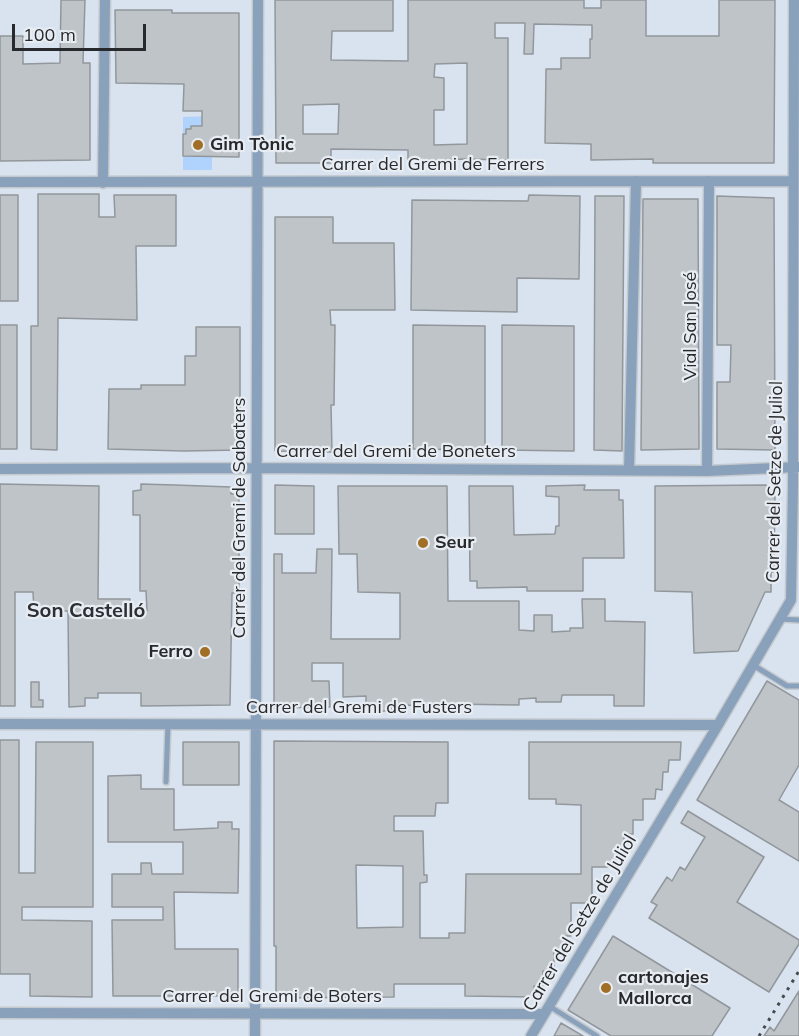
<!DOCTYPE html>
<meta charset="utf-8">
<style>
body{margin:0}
#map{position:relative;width:799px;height:1036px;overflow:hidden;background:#e8edf3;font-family:Mulish,sans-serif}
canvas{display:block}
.scale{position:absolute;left:12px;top:24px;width:134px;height:27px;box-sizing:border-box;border:3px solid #27292c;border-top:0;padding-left:8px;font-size:18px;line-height:21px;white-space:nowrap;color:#27292c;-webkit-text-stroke:4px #e8edf3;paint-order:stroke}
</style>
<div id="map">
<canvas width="799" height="1036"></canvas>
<div class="scale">100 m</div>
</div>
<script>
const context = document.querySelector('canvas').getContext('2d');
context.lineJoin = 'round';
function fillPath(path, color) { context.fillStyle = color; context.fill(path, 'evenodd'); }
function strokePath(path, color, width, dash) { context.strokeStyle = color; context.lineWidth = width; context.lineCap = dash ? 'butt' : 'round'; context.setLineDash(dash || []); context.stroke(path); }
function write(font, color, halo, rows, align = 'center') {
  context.font = font + ' Mulish,sans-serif'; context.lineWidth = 4.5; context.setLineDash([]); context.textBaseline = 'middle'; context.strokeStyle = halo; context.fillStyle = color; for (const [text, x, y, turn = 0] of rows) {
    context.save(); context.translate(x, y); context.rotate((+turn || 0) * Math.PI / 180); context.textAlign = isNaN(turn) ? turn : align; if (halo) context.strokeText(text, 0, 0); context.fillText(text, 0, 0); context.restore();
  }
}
fillPath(new Path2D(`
 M0 0H799V1036H0Z`), '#d8e3ef');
fillPath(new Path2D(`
 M212 116V170H183V117Z`), '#afd3fc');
const building = new Path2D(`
 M61 0H85L83 63H90V160L0 161V36H23V64L60 63Z
 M275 0H393V31H332L331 60 408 61V0H584V8H601V0H646V36H719V0H775L774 163H653V159L591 160V144L545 143 546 69H561V58H590V39H592V25L534 24 533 54H524L525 23H495V38H508V160L466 159 408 161V150L331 149V163H276ZM467 63V144L434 145V110H444V78L434 77 435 64ZM339 104 338 134H303V105Z
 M115 10H172V13H239V157L183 156V134H186V129H191V126H202V111H183L184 84 116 83Z
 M38 194H99V217H115L114 195H176V246H136L137 320 58 318 57 450 31 449V326H38Z
 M0 195H18V301H0Z
 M529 195 580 196 579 279 517 278V312L411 310 412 200 528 201Z
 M595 196H624L622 451 594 450Z
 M717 196 774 198 775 450 717 449V382H730L731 345H717Z
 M643 199H698L699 449 641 450Z
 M275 217H333V243H394L395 310H330L331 325H335L334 405H331L332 452 275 451Z
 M0 325H17V449H0Z
 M413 325 485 326V450L413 449Z
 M502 325 574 326V451L502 450Z
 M196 327H240V450L184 451 108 449 109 389H141V385H185V356H196Z
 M0 484 99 486 98 599H130V610L147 611 146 591H140V515H133V491L141 490V484L175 485 231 487V494H239V593H232L230 705 141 706V693H98V698H85V706L69 707 68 611H34L33 592H15V706H0Z
 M275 485 314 486V534H275Z
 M585 485 584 490H619V500H623L624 558H583V591H527V587L477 588V581H470L469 486H513L514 535 555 534 556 526H559V497L546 496V486Z
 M766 485 775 492 774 572H771V592H765L738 651 694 653 692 592 655 591V486Z
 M338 486H447L448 601H519V630L534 631V615H552V632L570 631V628H583L582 599H605V621L645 622 644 706H614V695H562L561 702H536V698L519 699V705L447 704V708L392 704V711H366V696L343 697V663H312V681H329L330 707 274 708V554H282V573H316L317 549H332L331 639H400V593L358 592 357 554H339Z
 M767 681 799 700V765L779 800 799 812V861L697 800Z
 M31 682H39V700H43V707H31Z
 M0 740H19V873H35L36 742H93V907H22V920L92 921V997L30 996V974H0Z
 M274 741 448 742V803H436L435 816H394V831H423L424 875H427V882L420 883V938H449V933H465L466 874H581V805L556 804V799H529V742H681L680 760H669L668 772H663L662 790 656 789 655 799H643V820H633V834H624V851H616V867H592V903H571V936H564V952H554V966H548V971H543V986H534V997L465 996V984H394V997L276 998V946H274ZM356 865 403 866V927L357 928Z
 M183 742H239V785H183Z
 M141 775V789H174V830L218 828V822H232V829H239L238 893 174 892 175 949H238V996H113L112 920H163V907H112V874H141V863H151L152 874H183V842H108V776Z
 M688 811 764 857 737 902 799 940V944L769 992 649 918 657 905 651 902 667 877 672 881 680 867 685 870 705 837 681 823Z
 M613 936 730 1008 712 1036H611L568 1010Z
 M799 991V1036H764L770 1027 774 1031Z
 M561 1023 583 1036H554Z`);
fillPath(building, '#bfc4c9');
strokePath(building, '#92979c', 1.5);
const lane = new Path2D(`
 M780 619 799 620
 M753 665 787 686H799
 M166 782 168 724
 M549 1006 597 1036`);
const street = new Path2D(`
 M0 182 793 181
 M103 183 105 0
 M0 469 256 468 707 471 799 467
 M629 470 636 181
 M707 471 709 181
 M0 724 718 725
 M0 1013 544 1014
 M255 1036 258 0
 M531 1036 718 725 791 600 793 485 794 0`);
strokePath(lane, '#c5cacf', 8);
strokePath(street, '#c5cacf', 13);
strokePath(lane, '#8aa1bc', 5);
strokePath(street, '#8aa1bc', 10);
strokePath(new Path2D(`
 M759 1036 799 971`), '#474a4d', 3, [3, 6]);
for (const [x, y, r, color] of [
 [198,145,6,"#a06e24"],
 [423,543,6,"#a06e24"],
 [205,652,6,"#a06e24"],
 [606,988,6,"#a06e24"]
]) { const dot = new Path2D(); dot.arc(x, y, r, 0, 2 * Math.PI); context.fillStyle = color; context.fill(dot); strokePath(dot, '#e8edf3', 2); }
write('bold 18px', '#27292c', '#e8edf3', [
 ["Gim Tònic",210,145],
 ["Seur",435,543],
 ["Ferro",193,652,"right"],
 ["cartonajes",618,978],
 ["Mallorca",618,999]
], 'left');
write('18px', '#27292c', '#e8edf3', [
 ["Carrer del Gremi de Ferrers",433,165],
 ["Vial San José",691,326,-90],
 ["Carrer del Gremi de Boneters",396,452],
 ["Carrer del Setze de Juliol",775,482,-89],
 ["Carrer del Gremi de Sabaters",240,518,-90],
 ["Carrer del Gremi de Fusters",359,708],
 ["Carrer del Setze de Juliol",580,923,-59],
 ["Carrer del Gremi de Boters",272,997]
]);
write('bold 20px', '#2c3034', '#e8edf3', [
 ["Son Castelló",86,611]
]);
</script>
